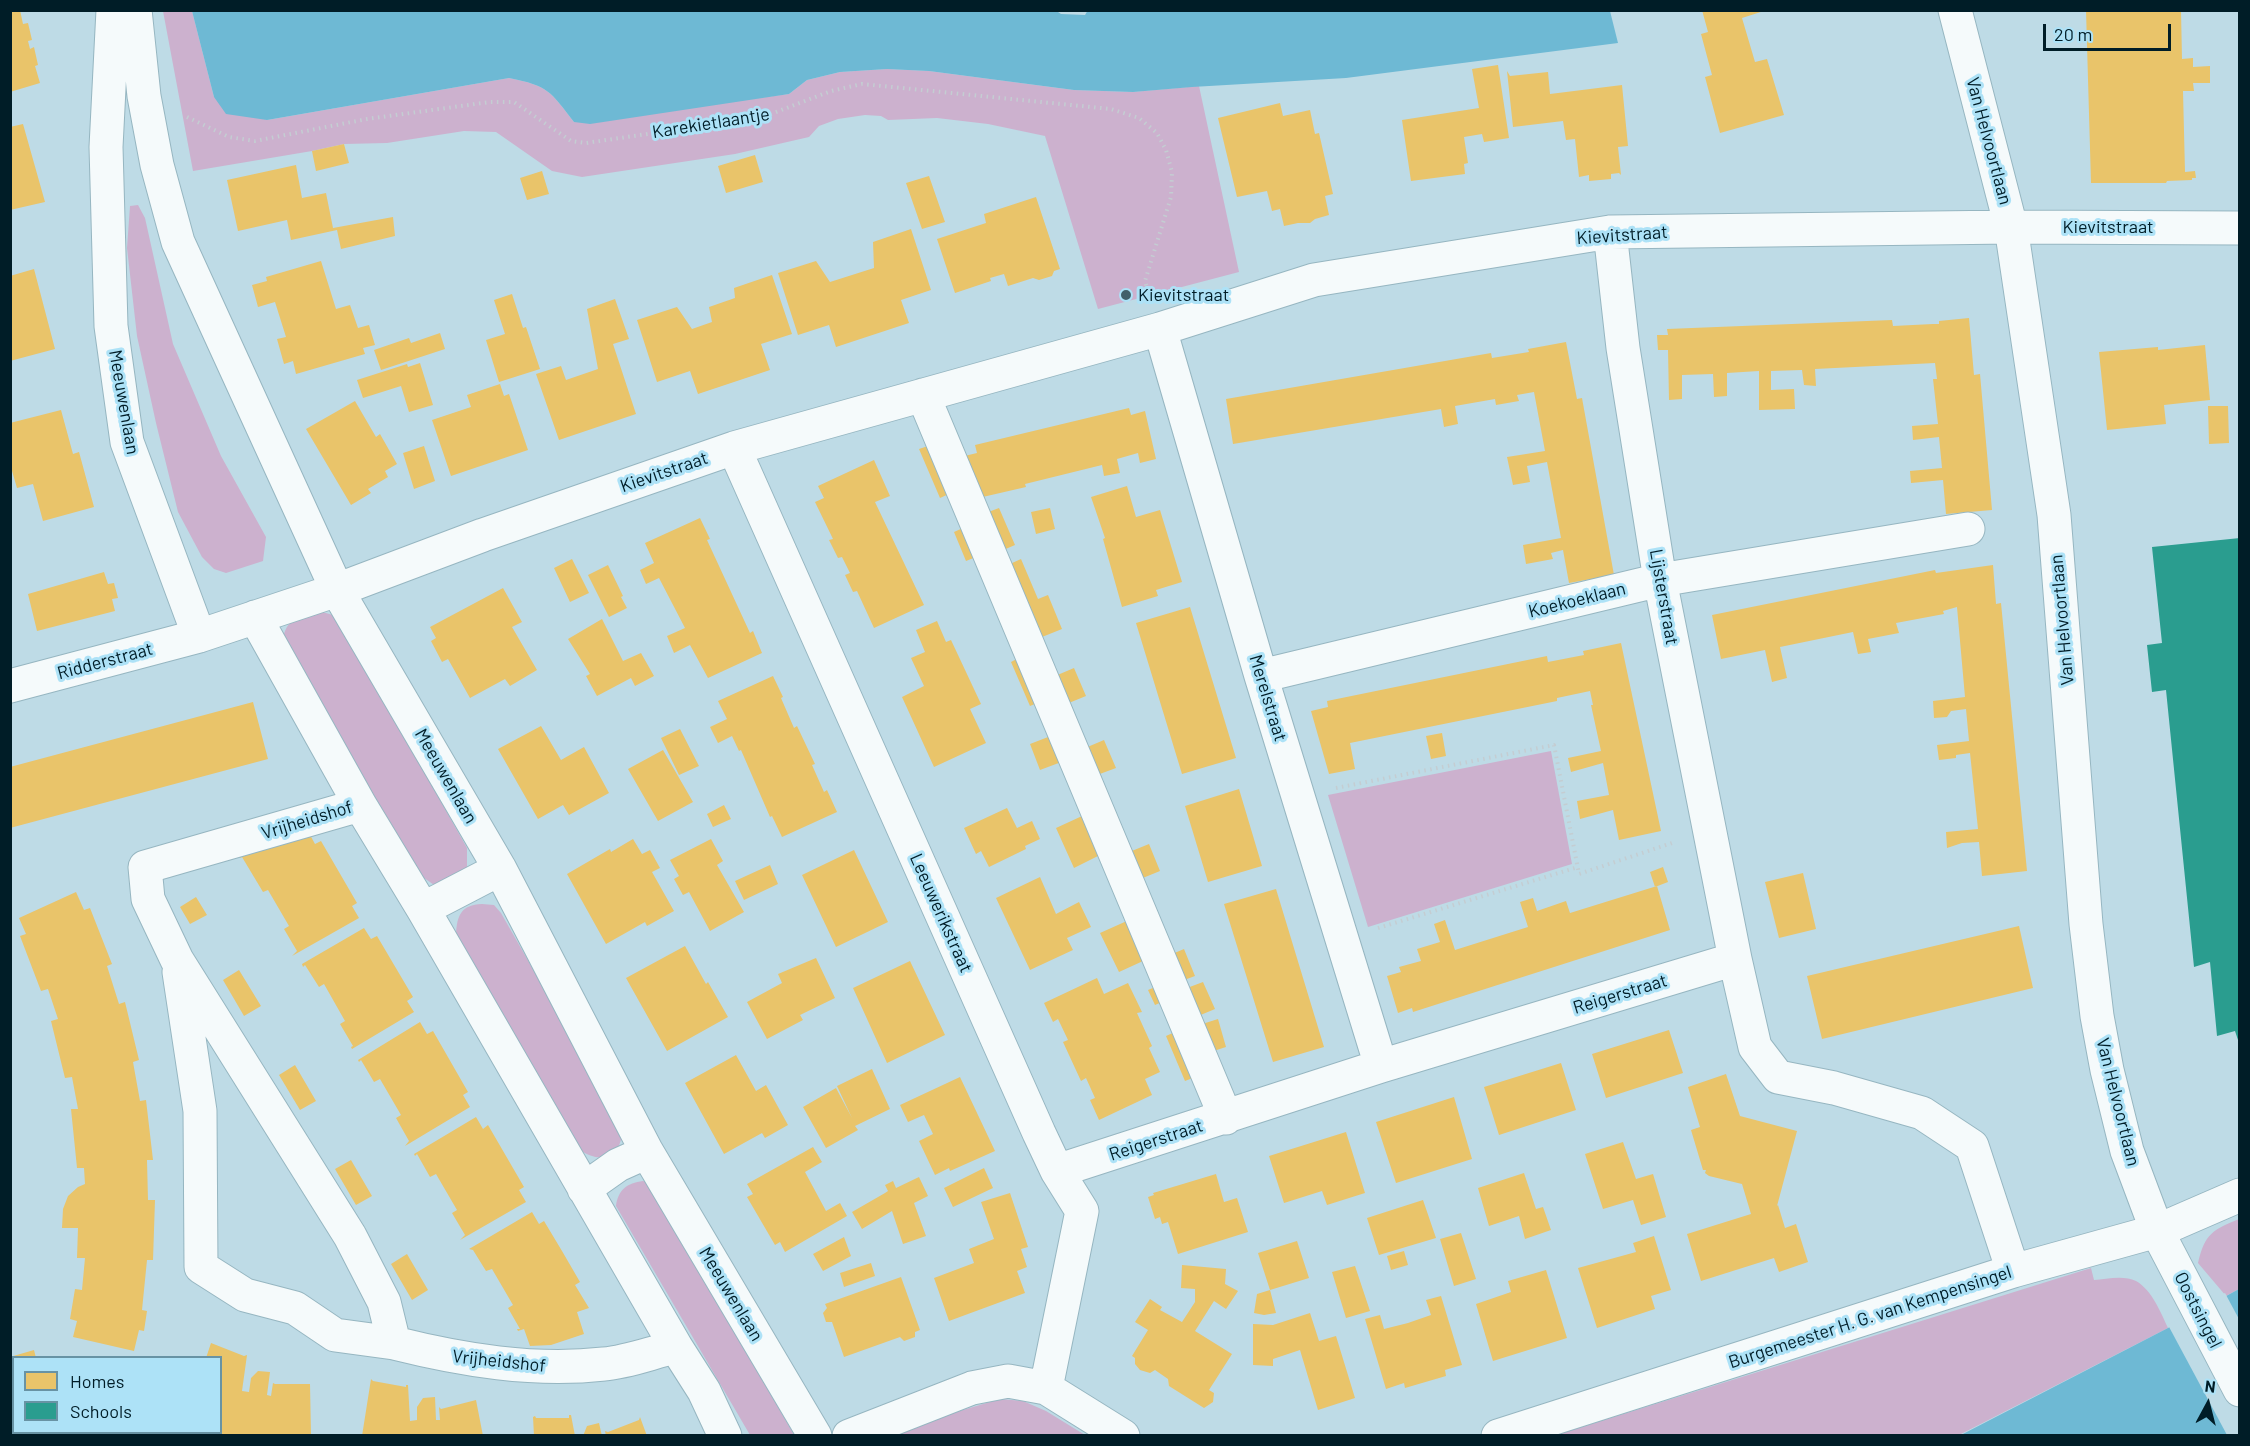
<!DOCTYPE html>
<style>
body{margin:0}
#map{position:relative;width:2250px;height:1446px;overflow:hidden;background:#bedbe6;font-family:Barlow,sans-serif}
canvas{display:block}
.frame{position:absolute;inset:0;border:12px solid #001d27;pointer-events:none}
.legend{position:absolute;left:12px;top:1356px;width:210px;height:78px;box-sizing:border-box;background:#ade2f7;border:2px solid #6893a4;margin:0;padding:8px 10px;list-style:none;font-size:18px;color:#001d27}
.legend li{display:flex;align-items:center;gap:12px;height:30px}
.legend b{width:30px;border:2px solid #6893a4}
.north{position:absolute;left:2178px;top:1374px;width:60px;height:60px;-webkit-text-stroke:4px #ade2f7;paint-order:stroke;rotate:7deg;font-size:16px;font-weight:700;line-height:24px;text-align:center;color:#001d27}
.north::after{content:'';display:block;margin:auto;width:21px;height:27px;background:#001d27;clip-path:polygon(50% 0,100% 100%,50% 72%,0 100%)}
.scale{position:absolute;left:2043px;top:24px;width:128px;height:27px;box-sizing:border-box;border:3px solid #001d27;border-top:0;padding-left:8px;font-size:18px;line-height:21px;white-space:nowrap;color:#001d27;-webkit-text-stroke:4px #ade2f7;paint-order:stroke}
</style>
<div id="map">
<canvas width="2250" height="1446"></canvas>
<div class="frame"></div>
<ul class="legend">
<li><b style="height:16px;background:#e9c46a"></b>Homes</li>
<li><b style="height:16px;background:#2a9d8f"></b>Schools</li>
</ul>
<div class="north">N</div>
<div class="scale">20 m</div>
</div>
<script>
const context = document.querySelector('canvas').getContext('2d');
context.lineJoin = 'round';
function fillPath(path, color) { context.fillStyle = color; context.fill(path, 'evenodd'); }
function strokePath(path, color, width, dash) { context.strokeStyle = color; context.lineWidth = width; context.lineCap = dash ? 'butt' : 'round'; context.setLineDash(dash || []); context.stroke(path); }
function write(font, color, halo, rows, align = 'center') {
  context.font = font + ' Barlow,sans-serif'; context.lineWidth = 6; context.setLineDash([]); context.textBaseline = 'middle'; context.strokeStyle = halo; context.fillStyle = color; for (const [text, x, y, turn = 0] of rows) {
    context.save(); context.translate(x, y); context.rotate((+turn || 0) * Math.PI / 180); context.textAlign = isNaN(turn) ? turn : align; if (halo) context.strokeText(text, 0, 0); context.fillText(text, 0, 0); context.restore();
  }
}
fillPath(new Path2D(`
 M163 11H192L214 97 267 120 509 78C549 86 550 91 574 122L789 94 807 80 840 72 887 69 929 71 1074 90 1133 92 1199 86 1239 272 1098 309 1045 136 988 124 937 118 888 120 881 116 865 115 838 119 819 126 809 137 735 154 582 177 552 171 496 132 464 131 387 143 344 144 312 151 193 171Z
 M138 205 145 218 173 344 221 456 266 537 263 561 226 573 214 569 202 557 178 512 156 423 137 336 127 248 130 206Z
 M322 612 333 615 341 624 467 848V868L434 885 420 875 324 716 283 638C288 615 302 617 322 612Z
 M1551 751 1572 864 1368 927 1328 795Z
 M482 904 494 905 501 913 621 1124C626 1153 604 1167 580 1150L456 935C457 915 461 905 482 904Z
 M643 1181 650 1184 658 1193 794 1435H750L616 1206C618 1190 627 1183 643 1181Z
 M2239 1219V1289L2226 1296 2198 1263C2205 1233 2213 1230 2239 1219Z
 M2091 1268 2094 1280C2106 1279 2124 1275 2136 1281 2152 1290 2161 1313 2168 1328L1959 1435H1556Z
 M1000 1399 1023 1401 1046 1411 1085 1435 895 1436 946 1415Z`), '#ccb1ce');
fillPath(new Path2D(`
 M1055 10 1061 14 1085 15 1088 10 1610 11 1618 43 1346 78 1192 87 1133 92 1074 90 929 71 887 69 840 72 807 80 789 94 590 124 574 122C550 91 549 86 509 78L267 120 226 114 214 97 192 11Z
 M2239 1289V1435L1959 1436 2168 1328Z`), '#6eb9d4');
fillPath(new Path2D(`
 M2225 1293 2240 1321 2239 1435H2227L2168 1325Z`), '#bedbe6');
fillPath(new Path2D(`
 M10 10H20L23 24 28 23 32 40 28 41 30 49 34 47 38 65 35 66 40 83 10 92Z
 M1702 10H1767L1742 18 1755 62 1767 59 1784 115 1720 133 1705 77 1712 75 1701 34 1708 32Z
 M2086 10H2181L2182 59 2193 58V67L2210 66V83H2193L2194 91H2183L2185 172 2195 171 2196 178H2192V180L2167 181 2166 183H2091Z
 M1498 65 1509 138 1484 142 1482 134 1464 137 1468 163 1464 164 1465 174 1411 181 1402 120 1479 108 1472 69Z
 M1507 71 1510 76 1548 72 1550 94 1622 85 1628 146 1618 147 1621 175 1619 173 1611 174V179L1589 181V175L1579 177 1575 139 1566 140 1563 121 1513 127Z
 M1280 103 1283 116 1310 110 1315 134 1319 133 1333 194 1325 196 1329 215 1315 219 1310 223H1298L1284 226 1280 209 1272 211 1267 191 1237 197 1218 118Z
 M23 124 45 202 10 210V127Z
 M344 144 349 163 316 171 312 151Z
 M755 155 763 182 726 193 718 166Z
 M296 165 302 198 326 193 333 228 393 217 395 236 341 249 337 230 291 240 287 220 238 231 227 180Z
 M542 171 549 194 527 200 520 178Z
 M929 176 945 222 922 229 906 183Z
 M1036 197 1060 269 1054 271 1052 276 1039 280 1033 278 1008 286 1004 274 990 278 991 281 955 293 937 239 986 223 984 214Z
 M911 229 931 290 901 300 909 323 836 347 829 325 798 335 778 273 816 261 830 282 874 268 873 242Z
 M321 261 336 309 350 305 358 328 369 325 375 345 363 348 365 354 296 374 293 361 284 364 277 339 286 337 275 302 258 307 252 285 267 281 266 277Z
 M34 269 55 349 10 361V276Z
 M772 275 792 334 761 344 770 370 698 394 690 371 657 382 637 320 677 307 692 329 712 322 709 307 735 298 734 288Z
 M512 294 523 328 526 327 540 369 499 382 486 340 505 334 494 300Z
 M615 299 629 339 613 344 636 414 559 440 536 374 561 366 566 380 598 369 587 309Z
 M1969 318 1974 375 1980 374 1992 510 1946 514 1943 480 1911 483 1910 471 1942 468 1939 437 1913 440 1912 426 1938 424 1933 379H1937L1935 363 1815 369 1816 386 1804 385 1802 370 1771 371V390L1794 389 1795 409 1759 410V371L1727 373V396L1714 397 1713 374 1682 375V399L1669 400 1668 350H1658L1657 335H1668L1667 329 1892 320 1893 326 1933 324H1939V321Z
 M440 333 445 349 381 370 374 350 409 338 411 343Z
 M1566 342 1577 399 1582 398 1614 575 1569 583 1563 550 1551 553 1553 559 1526 564 1523 545 1561 538 1547 462 1527 466 1530 482 1513 485 1507 457 1545 451 1534 392 1517 395 1519 401 1496 405 1495 399 1455 406 1458 424 1444 427 1441 409 1233 444 1226 399 1491 353 1492 358 1529 352 1528 349Z
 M2205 345 2210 400 2164 405 2166 424 2107 430 2099 352 2158 347V350Z
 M420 363 433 405 409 412 401 386 363 398 357 380 407 364 408 367Z
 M500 384 504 396 509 394 528 450 451 476 432 420 471 407 467 395Z
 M355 401 376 437 380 434 397 464 385 471 388 477 368 489 371 493 351 505 306 429Z
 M2208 406H2228L2229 443 2209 444Z
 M1129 408 1131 415 1145 411 1156 459 1140 463 1138 453 1117 459 1120 473 1104 476 1102 465 1025 484 1026 487 974 499 956 458 977 453 975 445Z
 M61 410 73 454 79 452 94 507 43 521 33 484 17 488 10 464V423Z
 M940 442 960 489 940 498 919 449Z
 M424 446 435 481 414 489 403 453Z
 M874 460 890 496 875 502 924 605 874 628 857 591 853 592 845 575 850 573 842 557 838 558 829 540 833 539 815 502 824 498 818 486Z
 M1127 486 1136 517 1160 510 1182 582 1156 590 1158 596 1122 607 1103 539 1105 538 1091 497Z
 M999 508 1015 545 994 554 978 516Z
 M1050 508 1055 529 1036 534 1031 512Z
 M700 518 710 539 707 540 750 633 753 631 762 653 708 678 690 645 674 653 667 636 685 628 659 578 646 584 640 570 654 563 645 543Z
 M974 523 986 553 966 561 954 532Z
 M572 559 589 593 570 602 554 568Z
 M1021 559 1038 599 1048 595 1062 629 1032 641 1001 568Z
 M608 565 623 596 621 597 627 608 609 617 588 575Z
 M1993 565 1996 604 2001 603 2027 871 1982 876 1979 842 1962 843 1947 848 1946 832 1978 829 1970 753 1956 755V758L1939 760 1937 745 1969 741 1966 709 1951 711 1947 717 1934 718 1933 701 1965 697 1957 607 1943 611 1944 614 1896 623 1899 633 1868 639 1871 652 1858 654 1853 632 1780 647 1787 678 1772 682 1765 650 1721 659 1712 615 1935 570 1936 573Z
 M104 572 108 584 114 583 118 598 112 599 115 611 37 631 28 594Z
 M503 588 522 622 512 627 537 670 510 686 505 679 470 698 448 659 442 662 431 641 436 638 430 627Z
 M1190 607 1236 758 1182 774 1136 623Z
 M602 619 623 661 641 653 654 676 635 686 631 678 597 696 586 676 590 674 568 639Z
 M937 621 946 642 951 640 981 704 970 709 986 743 934 767 902 697 924 686 911 658 925 652 916 630Z
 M1621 643 1661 831 1619 840 1613 810 1580 819 1577 801 1609 795 1603 763 1571 772 1568 758 1601 751 1591 705H1593L1590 691 1557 698V701L1350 743 1355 769 1329 774 1311 711 1328 707 1327 701 1547 656 1548 662 1584 655 1583 651Z
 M1028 653 1047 699 1030 706 1011 662Z
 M1074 668 1086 696 1059 707 1048 679Z
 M773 676 783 697 781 698 794 728 797 726 815 764 812 765 824 792 827 790 837 812 782 837 772 816 770 817 741 750 739 751 732 736 718 743 710 727 727 719 718 701Z
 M253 702 268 759 10 828V767Z
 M541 726 561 760 584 747 609 793 569 815 563 805 538 819 498 749Z
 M680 729 699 766 679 775 661 738Z
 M1061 732 1072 758 1040 770 1030 744Z
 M1442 733 1446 756 1431 759 1426 736Z
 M1104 740 1116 768 1089 778 1078 751Z
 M663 750 693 802 658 821 628 769Z
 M1239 789 1262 866 1208 882 1185 806Z
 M724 805 731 819 713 827 707 814Z
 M1007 808 1017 828 1032 821 1040 839 1025 846 1026 849 989 867 981 851 976 854 964 828Z
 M1093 811 1110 850 1074 868 1056 828Z
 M309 833 315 844 321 841 357 903 352 906 359 918 292 956 297 951 284 929 289 926 268 890 263 892 242 857 240 858 239 856Z
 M633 839 642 854 650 850 660 868 652 872 674 911 647 926 645 922 606 944 567 874 610 849 611 852Z
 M711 839 723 861 717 865 744 912 710 931 689 892 683 895 674 879 679 876 670 860Z
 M1149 844 1160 871 1133 882 1122 855Z
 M854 850 888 922 836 947 802 875Z
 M770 865 778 884 744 900 735 881Z
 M1663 867 1668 882 1655 887 1650 872Z
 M1803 873 1816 929 1779 938 1765 882Z
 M1040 877 1056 914 1079 902 1091 927 1067 938 1073 950 1030 970 996 898Z
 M1657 886 1670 930 1413 1012 1412 1008 1398 1013 1387 976 1401 972 1399 967 1421 961 1417 949 1440 942 1434 924 1445 920 1455 950 1528 927 1520 902 1533 898 1537 911 1566 901 1570 913Z
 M1276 889 1324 1047 1273 1062 1224 904Z
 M76 892 84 910 90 908 112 964 107 966 119 1004 125 1002 139 1060 133 1062 140 1101 146 1100 153 1160H147L148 1200H155L153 1260H147L142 1310 147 1311 144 1331 139 1330 134 1351 73 1337 77 1321 70 1319 75 1289 82 1290 85 1258H77L78 1228H62L63 1209 68 1196 78 1187 85 1184 84 1168H77L71 1109H78L72 1077 65 1078 51 1021 58 1019 48 989 41 991 20 936 26 934 19 918Z
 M196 897 207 915 190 924 180 907Z
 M1138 916 1154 956 1119 972 1100 933Z
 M2019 926 2033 988 1822 1039 1807 976Z
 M364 928 371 939 377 936 413 997 407 1001 414 1012 352 1049 351 1047 353 1046 340 1024 345 1021 324 984 319 987 305 965 303 967 302 964Z
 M685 946 706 984 708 982 728 1017 667 1051 626 978Z
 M1184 949 1195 976 1176 983 1165 957Z
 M816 958 835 998 800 1015 803 1020 767 1039 747 1002 782 983 778 974Z
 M910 961 945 1035 887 1063 853 988Z
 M239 970 261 1006 244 1016 223 980Z
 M1097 978 1104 994 1128 983 1142 1012 1137 1013 1152 1046 1149 1048 1160 1072 1145 1079 1152 1095 1099 1120 1090 1100 1095 1098 1086 1078 1081 1081 1063 1042 1068 1040 1058 1019 1053 1022 1044 1003Z
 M1203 982 1215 1009 1191 1019 1179 991Z
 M1165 983 1171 998 1155 1005 1148 990Z
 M1218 1019 1226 1047 1204 1054 1196 1026Z
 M420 1022 427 1034 433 1031 468 1092 463 1095 470 1107 405 1146 409 1141 396 1118 401 1115 380 1079 374 1082 361 1060 359 1062 358 1060Z
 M1184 1028 1203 1074 1185 1081 1166 1036Z
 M1669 1030 1683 1073 1606 1098 1592 1054Z
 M736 1055 756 1091 766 1085 788 1125 765 1138 762 1133 724 1154 685 1083Z
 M1561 1063 1576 1110 1499 1135 1484 1087Z
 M295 1065 316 1101 300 1110 279 1075Z
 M872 1069 890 1109 855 1126 858 1130 826 1148 803 1107 836 1088 852 1118 837 1086Z
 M1726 1074 1740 1116 1797 1131 1777 1206 1778 1205 1785 1228 1796 1224 1808 1262 1779 1272 1774 1258 1701 1281 1687 1234 1751 1214 1742 1184 1709 1176 1705 1173 1706 1170H1703L1691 1130 1700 1127 1688 1087Z
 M960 1077 995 1151 950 1171 949 1168 935 1175 919 1141 933 1134 924 1115 908 1122 900 1105Z
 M1454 1097 1472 1159 1396 1183 1376 1122Z
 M476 1117 483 1129 488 1125 524 1187 519 1190 526 1202 460 1240 465 1235 452 1213 457 1210 436 1174 430 1177 417 1154 415 1156 414 1154Z
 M1346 1132 1365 1193 1327 1205 1322 1191 1284 1203 1269 1156Z
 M1623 1142 1636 1179 1653 1174 1666 1217 1641 1225 1633 1200 1603 1209 1585 1154Z
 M813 1147 822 1162 805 1172 826 1211 840 1203 847 1216 785 1252 780 1242 775 1245 747 1197 753 1194 747 1184Z
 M351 1160 372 1196 356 1205 335 1169Z
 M984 1168 993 1188 953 1207 944 1188Z
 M1524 1173 1536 1209 1543 1207 1551 1230 1525 1239 1519 1216 1489 1226 1478 1188Z
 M1216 1174 1224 1202 1237 1198 1248 1232 1178 1254 1168 1222 1162 1224 1160 1217 1155 1219 1148 1197 1154 1195 1153 1193Z
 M919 1177 928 1196 914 1203 926 1236 903 1244 892 1211 862 1229 852 1212 885 1193 888 1191 885 1185 893 1181 896 1188Z
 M1010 1193 1028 1247 1021 1249 1027 1267 1017 1271 1025 1293 949 1321 934 1278 974 1263 969 1249 994 1239 981 1202Z
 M1423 1200 1436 1238 1379 1255 1367 1218Z
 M532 1212 539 1224 544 1221 562 1251 580 1282 575 1285 589 1308 577 1312 584 1334 551 1345 530 1346 524 1329 518 1331 517 1329H520L508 1308 513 1305 492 1269 486 1271 473 1250 469 1249Z
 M1461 1233 1476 1279 1454 1286 1440 1239Z
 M1654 1236 1671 1290 1651 1296 1655 1309 1597 1328 1578 1268 1636 1252 1633 1243Z
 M844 1237 851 1256 823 1271 813 1254Z
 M1297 1241 1309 1278 1270 1290 1258 1253Z
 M1404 1251 1408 1265 1391 1270 1387 1256Z
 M407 1254 428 1290 412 1300 391 1264Z
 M871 1263 875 1276 844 1287 840 1273Z
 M1182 1265 1226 1269 1225 1284 1238 1291 1226 1309 1214 1301 1195 1331 1232 1354 1209 1390 1214 1393 1213 1402 1204 1408 1169 1386 1168 1379 1155 1370 1150 1373 1140 1370 1135 1364V1358L1132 1356 1148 1330 1135 1322 1150 1299 1162 1307 1160 1310 1182 1322 1195 1302V1289L1181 1288Z
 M1355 1266 1370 1311 1346 1318 1332 1272Z
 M1546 1270 1567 1338 1493 1361 1476 1304 1511 1292 1508 1281Z
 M901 1277 920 1330 915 1332V1337L904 1341 900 1337 844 1357 832 1322H826L823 1313 827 1308 825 1304Z
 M1270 1290 1276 1313 1264 1315 1254 1313 1257 1294Z
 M1441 1296 1462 1365 1445 1370 1446 1376 1405 1388 1404 1383 1386 1389 1365 1319 1380 1315 1384 1329 1408 1323 1431 1315 1426 1300Z
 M1310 1313 1319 1341 1336 1336 1355 1398 1318 1410 1300 1350 1273 1359V1366L1253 1365V1324L1273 1325Z
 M211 1343 244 1356 247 1355 242 1391 249 1392 251 1378 258 1371 270 1372 267 1395 271 1396 273 1383 275 1384H310L311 1436H185L186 1432H220V1358H206Z
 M34 1350 36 1358H14V1390L10 1391V1357Z
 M371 1379 373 1381 406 1387V1385H408L410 1421 417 1420V1407L423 1398 435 1397 436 1420H440L439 1407 441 1409 476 1400 483 1436H362Z
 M569 1415H571L575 1436H534L533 1417 535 1416 536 1418H569Z
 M640 1417 647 1436H606L605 1431 608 1432 639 1420Z
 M599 1423 602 1436H583L587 1426Z
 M80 1432H112V1436H80Z`), '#e9c46a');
fillPath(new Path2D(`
 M2240 538V1043H2239L2235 1031 2217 1036 2210 962 2194 967 2166 690 2152 692 2147 645 2162 643 2152 547Z`), '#2a9d8f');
const minor = new Path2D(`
 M113 10 106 147 111 326 127 442 199 636
 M135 10 144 96 157 165 178 242 337 590 500 869 647 1152 815 1436
 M1955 10 2011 227 2054 515 2086 924 2097 1016 2107 1070 2127 1151 2157 1231 2240 1390
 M1610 232 1623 348 1660 580 1735 959
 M1160 329 1261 676 1381 1066
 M923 395 1226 1118
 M734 448 1039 1133 1057 1171 1082 1211 1046 1388
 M255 617 360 805 423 909 676 1347 704 1391 725 1436
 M1261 676 1660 580 1968 529
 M10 686 199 636 337 590 483 535 734 448 1160 329 1314 280 1610 232 2011 227 2240 228
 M360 805 145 867 148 899 177 960 350 1236 384 1302 394 1343C462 1360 534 1372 604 1364 628 1362 653 1352 676 1347
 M423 909 500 869
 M179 972 200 1111 201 1267 245 1295 295 1308 335 1335 394 1343
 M1057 1171 1381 1066 1735 959 1755 1047 1778 1077 1834 1088 1922 1113 1972 1146 2013 1271
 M584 1189 618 1165 647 1152
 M849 1436 972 1388 1008 1381 1046 1388 1123 1436
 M1498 1436 2013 1271 2157 1231 2240 1195`);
strokePath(minor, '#96b6c1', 35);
strokePath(new Path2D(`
 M187 117 229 137 255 141 367 119 490 102H514L571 141 586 143 763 117 831 91 862 84 1111 109 1139 118 1157 133 1166 150 1172 172 1171 197 1145 281 1148 291
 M1336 788 1554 745 1579 874 1672 843
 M1378 928 1578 867`), '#c4cdd2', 4, [1.5, 4.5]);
strokePath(minor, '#f5fafb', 33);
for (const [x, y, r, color] of [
 [1126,295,6,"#42606a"]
]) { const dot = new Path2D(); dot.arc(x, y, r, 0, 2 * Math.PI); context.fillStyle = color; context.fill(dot); strokePath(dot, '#ade2f7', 2); }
write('18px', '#001d27', '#ade2f7', [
 ["Karekietlaantje",711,123,-9],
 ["Van Helvoortlaan",1989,141,75],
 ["Kievitstraat",2108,227],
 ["Kievitstraat",1622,235,-4],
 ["Meeuwenlaan",124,402,80],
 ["Kievitstraat",664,472,-19],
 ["Lijsterstraat",1664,597,80],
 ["Koekoeklaan",1577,600,-14],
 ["Van Helvoortlaan",2062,620,-95],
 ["Ridderstraat",105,661,-15],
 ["Merelstraat",1268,698,73],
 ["Meeuwenlaan",446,776,60],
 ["Vrijheidshof",307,820,-17],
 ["Leeuwerikstraat",941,913,66],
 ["Reigerstraat",1620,994,-17],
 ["Van Helvoortlaan",2118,1102,76],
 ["Reigerstraat",1156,1140,-18],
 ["Meeuwenlaan",731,1294,59],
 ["Oostsingel",2198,1310,63],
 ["Burgemeester H. G. van Kempensingel",1870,1317,-18],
 ["Vrijheidshof",499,1361,6]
]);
write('18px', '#001d27', '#ade2f7', [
 ["Kievitstraat",1138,295]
], 'left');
</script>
